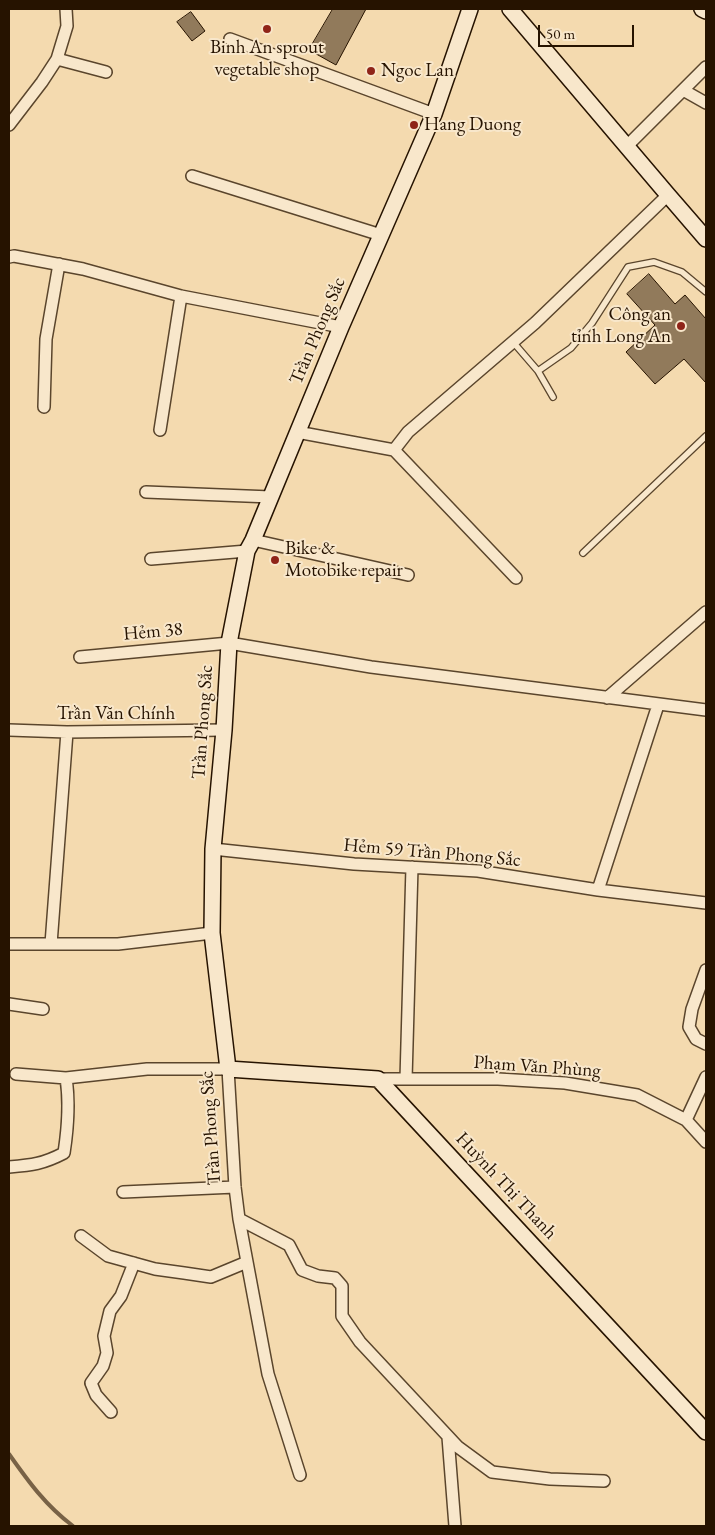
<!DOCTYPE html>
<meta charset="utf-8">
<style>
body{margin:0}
#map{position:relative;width:715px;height:1535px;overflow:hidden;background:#f4daaf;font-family:"EB Garamond",serif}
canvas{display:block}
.frame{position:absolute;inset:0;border:10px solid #261300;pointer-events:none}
.scale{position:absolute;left:538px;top:25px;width:96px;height:22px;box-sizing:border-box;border:2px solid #261300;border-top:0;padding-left:6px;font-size:15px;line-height:18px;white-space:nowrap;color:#261300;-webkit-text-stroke:4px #f8e7cb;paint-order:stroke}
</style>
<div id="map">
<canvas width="715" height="1535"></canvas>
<div class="frame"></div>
<div class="scale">50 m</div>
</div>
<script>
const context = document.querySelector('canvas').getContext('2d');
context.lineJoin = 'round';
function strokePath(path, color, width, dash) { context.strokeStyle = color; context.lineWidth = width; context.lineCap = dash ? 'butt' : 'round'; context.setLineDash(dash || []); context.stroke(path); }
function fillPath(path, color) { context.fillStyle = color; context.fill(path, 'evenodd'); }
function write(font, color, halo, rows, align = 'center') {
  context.font = font + ' "EB Garamond",serif'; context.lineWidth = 4; context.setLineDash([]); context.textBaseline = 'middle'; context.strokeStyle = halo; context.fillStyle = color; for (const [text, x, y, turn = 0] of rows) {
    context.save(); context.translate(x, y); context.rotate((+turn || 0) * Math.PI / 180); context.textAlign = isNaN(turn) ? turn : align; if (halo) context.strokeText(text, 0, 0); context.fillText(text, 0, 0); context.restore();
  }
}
strokePath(new Path2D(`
 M9 1454C28 1481 46 1506 73 1526`), '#786246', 4);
const building = new Path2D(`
 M333 9H366L336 65 309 50Z
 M191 12 205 31 192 41 177 22Z
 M649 274 675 304 685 295 706 319V383L684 359 655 384 626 352 655 325 627 294Z`);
fillPath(building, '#917a5b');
strokePath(building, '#261300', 1);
const lane = new Path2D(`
 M513 342 538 371
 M553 397 538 371 571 348 592 323 628 267 654 262 682 272 706 292
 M583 553 706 436`);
const street = new Path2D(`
 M230 39 434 114
 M57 59 106 72
 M683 90 706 103
 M9 125 42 82 57 59 67 26 66 9
 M627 146 706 67
 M192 176 381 235
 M9 257 14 256 83 269 181 296 341 327
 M44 407 46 339 59 264
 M160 430 181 296
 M297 432 394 450 408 432 535 323 668 195
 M394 450 516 578
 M146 492 271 497
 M253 540 408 575
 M151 559 247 551
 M80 657 229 643 371 667 706 710
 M607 698 706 612
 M9 730 67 732 224 730
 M213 849 354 864 478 871 598 890 706 903
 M598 890 658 705
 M9 944H118L212 933
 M51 944 67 732
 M706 970 692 1009 689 1027 696 1039 706 1044
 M9 1004 43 1009
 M16 1074 66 1078 147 1069H228L235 1187 239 1219 268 1374 300 1475
 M378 1079H498L565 1083 637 1095 686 1120 706 1142
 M406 1079 412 867
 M686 1120 706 1077
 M9 1167C32 1165 43 1164 64 1153 68 1127 70 1104 66 1078
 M123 1192 235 1187
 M239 1219 289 1245 302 1270 318 1276 335 1278 342 1286V1316L360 1342 458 1447 492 1472 550 1479 604 1481
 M81 1236 108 1256 155 1269 184 1273 211 1277 247 1262
 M111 1412 96 1395 91 1383 103 1366 107 1353 104 1336 110 1311 121 1296 134 1263
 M448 1437 455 1526`);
const secondary = new Path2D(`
 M470 9 434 114 341 327 253 540 247 551 229 643 224 730 213 849 212 933 228 1069 378 1079 706 1432
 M510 9 668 195 706 239
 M702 9 706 11`);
strokePath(lane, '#5a452c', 8);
strokePath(street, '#5a452c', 14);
strokePath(secondary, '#261300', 18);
strokePath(lane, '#f8e7cb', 5.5);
strokePath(street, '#f8e7cb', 11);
strokePath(secondary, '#f8e7cb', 15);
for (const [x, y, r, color] of [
 [267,29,5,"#8f2418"],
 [371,71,5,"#8f2418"],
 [414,125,5,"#8f2418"],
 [681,326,5,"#8f2418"],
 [275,560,5,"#8f2418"]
]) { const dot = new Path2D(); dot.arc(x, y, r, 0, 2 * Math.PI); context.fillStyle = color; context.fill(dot); strokePath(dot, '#f8e7cb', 2); }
write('19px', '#261300', '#f8e7cb', [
 ["Binh An sprout",267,48,"center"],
 ["vegetable shop",267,70,"center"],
 ["Ngoc Lan",381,71],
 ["Hang Duong",424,125],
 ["Công an",671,315,"right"],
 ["tỉnh Long An",671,337,"right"],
 ["Bike &",285,549],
 ["Motobike repair",285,571]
], 'left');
write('19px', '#261300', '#f8e7cb', [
 ["Trần Phong Sắc",318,331,-67],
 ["Hẻm 38",153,632,-5],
 ["Trần Văn Chính",116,714],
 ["Trần Phong Sắc",203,722,-86],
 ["Hẻm 59 Trần Phong Sắc",432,853,5],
 ["Phạm Văn Phùng",537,1067,4],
 ["Trần Phong Sắc",211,1128,-94],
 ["Huỳnh Thị Thanh",506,1186,47]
]);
</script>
